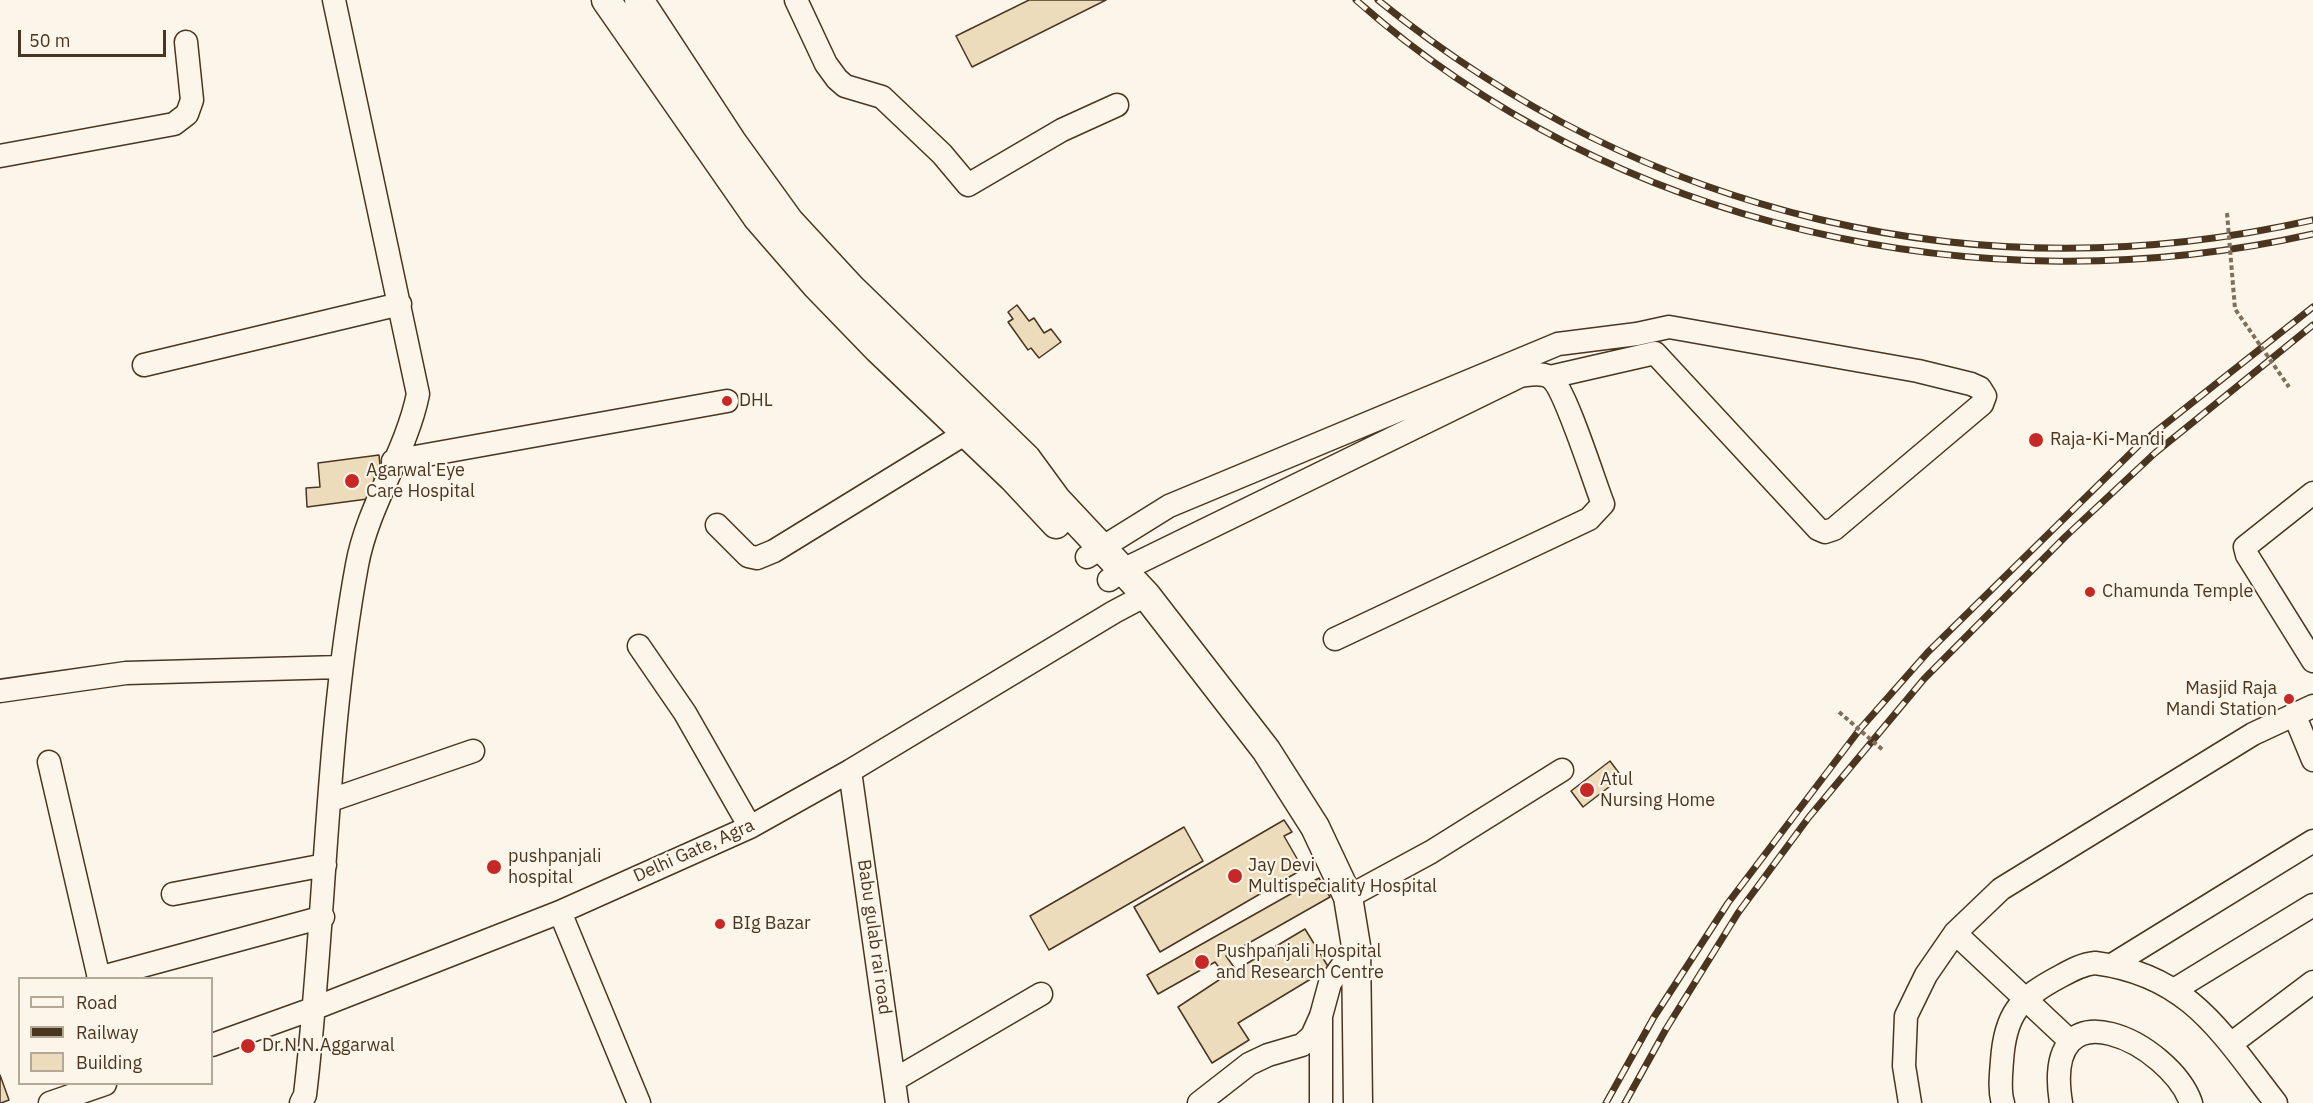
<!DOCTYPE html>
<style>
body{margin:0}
#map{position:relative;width:2313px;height:1103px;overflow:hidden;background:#fbf6e9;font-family:"IBM Plex Sans",sans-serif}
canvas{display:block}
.legend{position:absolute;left:18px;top:977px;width:195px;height:108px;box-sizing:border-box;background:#fbf6e9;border:2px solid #b4a999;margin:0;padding:8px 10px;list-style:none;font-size:18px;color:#4a3520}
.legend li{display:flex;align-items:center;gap:12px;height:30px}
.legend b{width:30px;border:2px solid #b4a999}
.scale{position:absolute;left:18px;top:30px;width:148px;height:27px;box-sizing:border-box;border:3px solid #4a3520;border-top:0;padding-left:8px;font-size:18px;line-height:21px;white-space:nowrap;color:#4a3520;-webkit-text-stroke:4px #fbf6e9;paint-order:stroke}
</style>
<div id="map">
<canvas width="2313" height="1103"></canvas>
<ul class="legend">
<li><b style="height:8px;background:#fbf6e9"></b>Road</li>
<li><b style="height:8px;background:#4a3520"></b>Railway</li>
<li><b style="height:16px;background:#ecdcbc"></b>Building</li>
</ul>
<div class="scale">50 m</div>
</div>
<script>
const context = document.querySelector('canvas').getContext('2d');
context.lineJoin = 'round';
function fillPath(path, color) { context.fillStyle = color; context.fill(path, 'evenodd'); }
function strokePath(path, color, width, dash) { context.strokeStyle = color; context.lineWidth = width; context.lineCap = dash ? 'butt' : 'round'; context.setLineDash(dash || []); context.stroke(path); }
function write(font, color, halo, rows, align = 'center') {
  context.font = font + ' "IBM Plex Sans",sans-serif'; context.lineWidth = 4.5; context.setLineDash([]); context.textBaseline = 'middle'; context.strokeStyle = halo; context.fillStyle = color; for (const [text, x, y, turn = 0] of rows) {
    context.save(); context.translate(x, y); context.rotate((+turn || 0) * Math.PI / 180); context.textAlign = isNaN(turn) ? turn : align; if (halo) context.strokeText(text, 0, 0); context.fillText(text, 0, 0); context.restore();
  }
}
const building = new Path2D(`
 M1029 0H1106L972 67 956 36Z
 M1017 305 1029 321 1034 318 1044 333 1051 329 1061 342 1039 358 1031 348 1028 350 1008 322 1013 319 1008 312Z
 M379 455 381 475H374L375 498 307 507 306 488 320 487 318 463Z
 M1610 761 1622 777 1583 807 1571 791Z
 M1284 820 1292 832 1284 836 1303 869 1160 952 1134 907Z
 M1184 827 1203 861 1049 950 1030 916Z
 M1319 878 1330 897 1226 956 1236 970 1305 929 1329 968 1238 1023 1249 1040 1212 1063 1178 1007 1225 976 1215 962 1158 994 1147 975Z
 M0 1075 9 1100 1 1103H0Z`);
fillPath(building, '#ecdcbc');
strokePath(building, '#4a3520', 1.5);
const minor = new Path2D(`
 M796 0 826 64 837 79 845 86 882 97 942 154 968 185 1062 130 1117 105
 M0 156 174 124 187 114 192 100 186 42
 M144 365 400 304
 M393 461 727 401
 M2313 493 2245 547 2247 555 2313 661
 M717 525 748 556 757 558 774 551 966 433 978 422
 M1087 557 1169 506 1558 344 1637 334 1669 327 1918 371 1971 384 1980 388 1985 396 1982 404 1834 529 1825 532 1818 529 1655 353 1550 377
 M1109 580 1123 570 1520 376C1530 375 1543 371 1552 379 1566 392 1594 481 1603 504L1589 519 1335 639
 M639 646 685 713 750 827
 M0 691 126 673 340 667
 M2294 714 2313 760
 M49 762 99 978
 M850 771 897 1103
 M331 800 473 751
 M173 894 325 865
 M1348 897 1431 852 1562 770
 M560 912 639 1103
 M1955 933 2069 1040
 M2112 965 2313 841
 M98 978 323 917
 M2174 990 2313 905
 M2232 1043 2313 982
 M212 1045 315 1008 560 912 750 827 850 771 1114 612 1146 595
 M894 1080 1041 994
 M50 1103 105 1084
 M301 1103 305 1095C326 919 325 739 357 565 368 505 406 453 418 394L334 0
 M1199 1103 1249 1064 1268 1055 1302 1045 1312 1036 1321 1016 1330 983 1356 946
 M1321 1103V1017
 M1910 1103 1904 1066 1906 1016 1926 975 1955 933 2001 889 2253 734 2313 706
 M2003 1103C1999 1091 2001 1074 2002 1061 2005 1014 2019 998 2061 976 2072 970 2083 964 2095 963 2190 975 2222 1034 2276 1103
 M2061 1103C2041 978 2171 1044 2191 1103`);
const major = new Path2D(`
 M606 0 757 217 817 286 878 349 1013 478 1056 524
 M639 0 732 142 789 221 850 287 1026 458 1056 499 1146 595 1266 750 1315 827 1348 897 1356 946 1358 1103`);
strokePath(minor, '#4a3520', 25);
strokePath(major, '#4a3520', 31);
strokePath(minor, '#fbf6e9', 22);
strokePath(major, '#fbf6e9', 28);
const rail = new Path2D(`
 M1356 0C1613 228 1981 309 2313 234
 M1378 0C1644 216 1978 296 2313 220
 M1606 1103 1654 1017 1728 903 1860 729 1928 652 2140 444 2313 307
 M1625 1103 1666 1029 1738 913 1809 817 1924 679 2065 537 2155 453 2313 325`);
strokePath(rail, '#4a3520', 7);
strokePath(rail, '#fbf6e9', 4.5, [14]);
strokePath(new Path2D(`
 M2227 213 2235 309 2289 387
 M1839 712 1884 751`), '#7f6f5c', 4, [4.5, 3]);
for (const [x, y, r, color] of [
 [727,401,6,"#c62828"],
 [2036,440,8,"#c62828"],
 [352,481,8,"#c62828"],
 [2090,592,6,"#c62828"],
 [2289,699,6,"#c62828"],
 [1587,790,8,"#c62828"],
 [494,867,8,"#c62828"],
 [1235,876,8,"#c62828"],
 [720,924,6,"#c62828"],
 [1202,962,8,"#c62828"],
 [248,1046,8,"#c62828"]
]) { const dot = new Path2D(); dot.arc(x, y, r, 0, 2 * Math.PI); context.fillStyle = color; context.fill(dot); strokePath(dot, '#fbf6e9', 2); }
write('18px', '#4a3520', '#fbf6e9', [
 ["DHL",739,401],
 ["Raja-Ki-Mandi",2050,440],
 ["Agarwal Eye",366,471],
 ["Care Hospital",366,492],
 ["Chamunda Temple",2102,592],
 ["Masjid Raja",2277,689,"right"],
 ["Mandi Station",2277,710,"right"],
 ["Atul",1600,780],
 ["Nursing Home",1600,801],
 ["pushpanjali",508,857],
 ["hospital",508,878],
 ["Jay Devi",1248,866],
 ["Multispeciality Hospital",1248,887],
 ["BIg Bazar",732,924],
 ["Pushpanjali Hospital",1216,952],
 ["and Research Centre",1216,973],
 ["Dr.N.N.Aggarwal",262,1046]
], 'left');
write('18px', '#4a3520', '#fbf6e9', [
 ["Delhi Gate, Agra",694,851,-24],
 ["Babu gulab rai road",874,937,82]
]);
</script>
